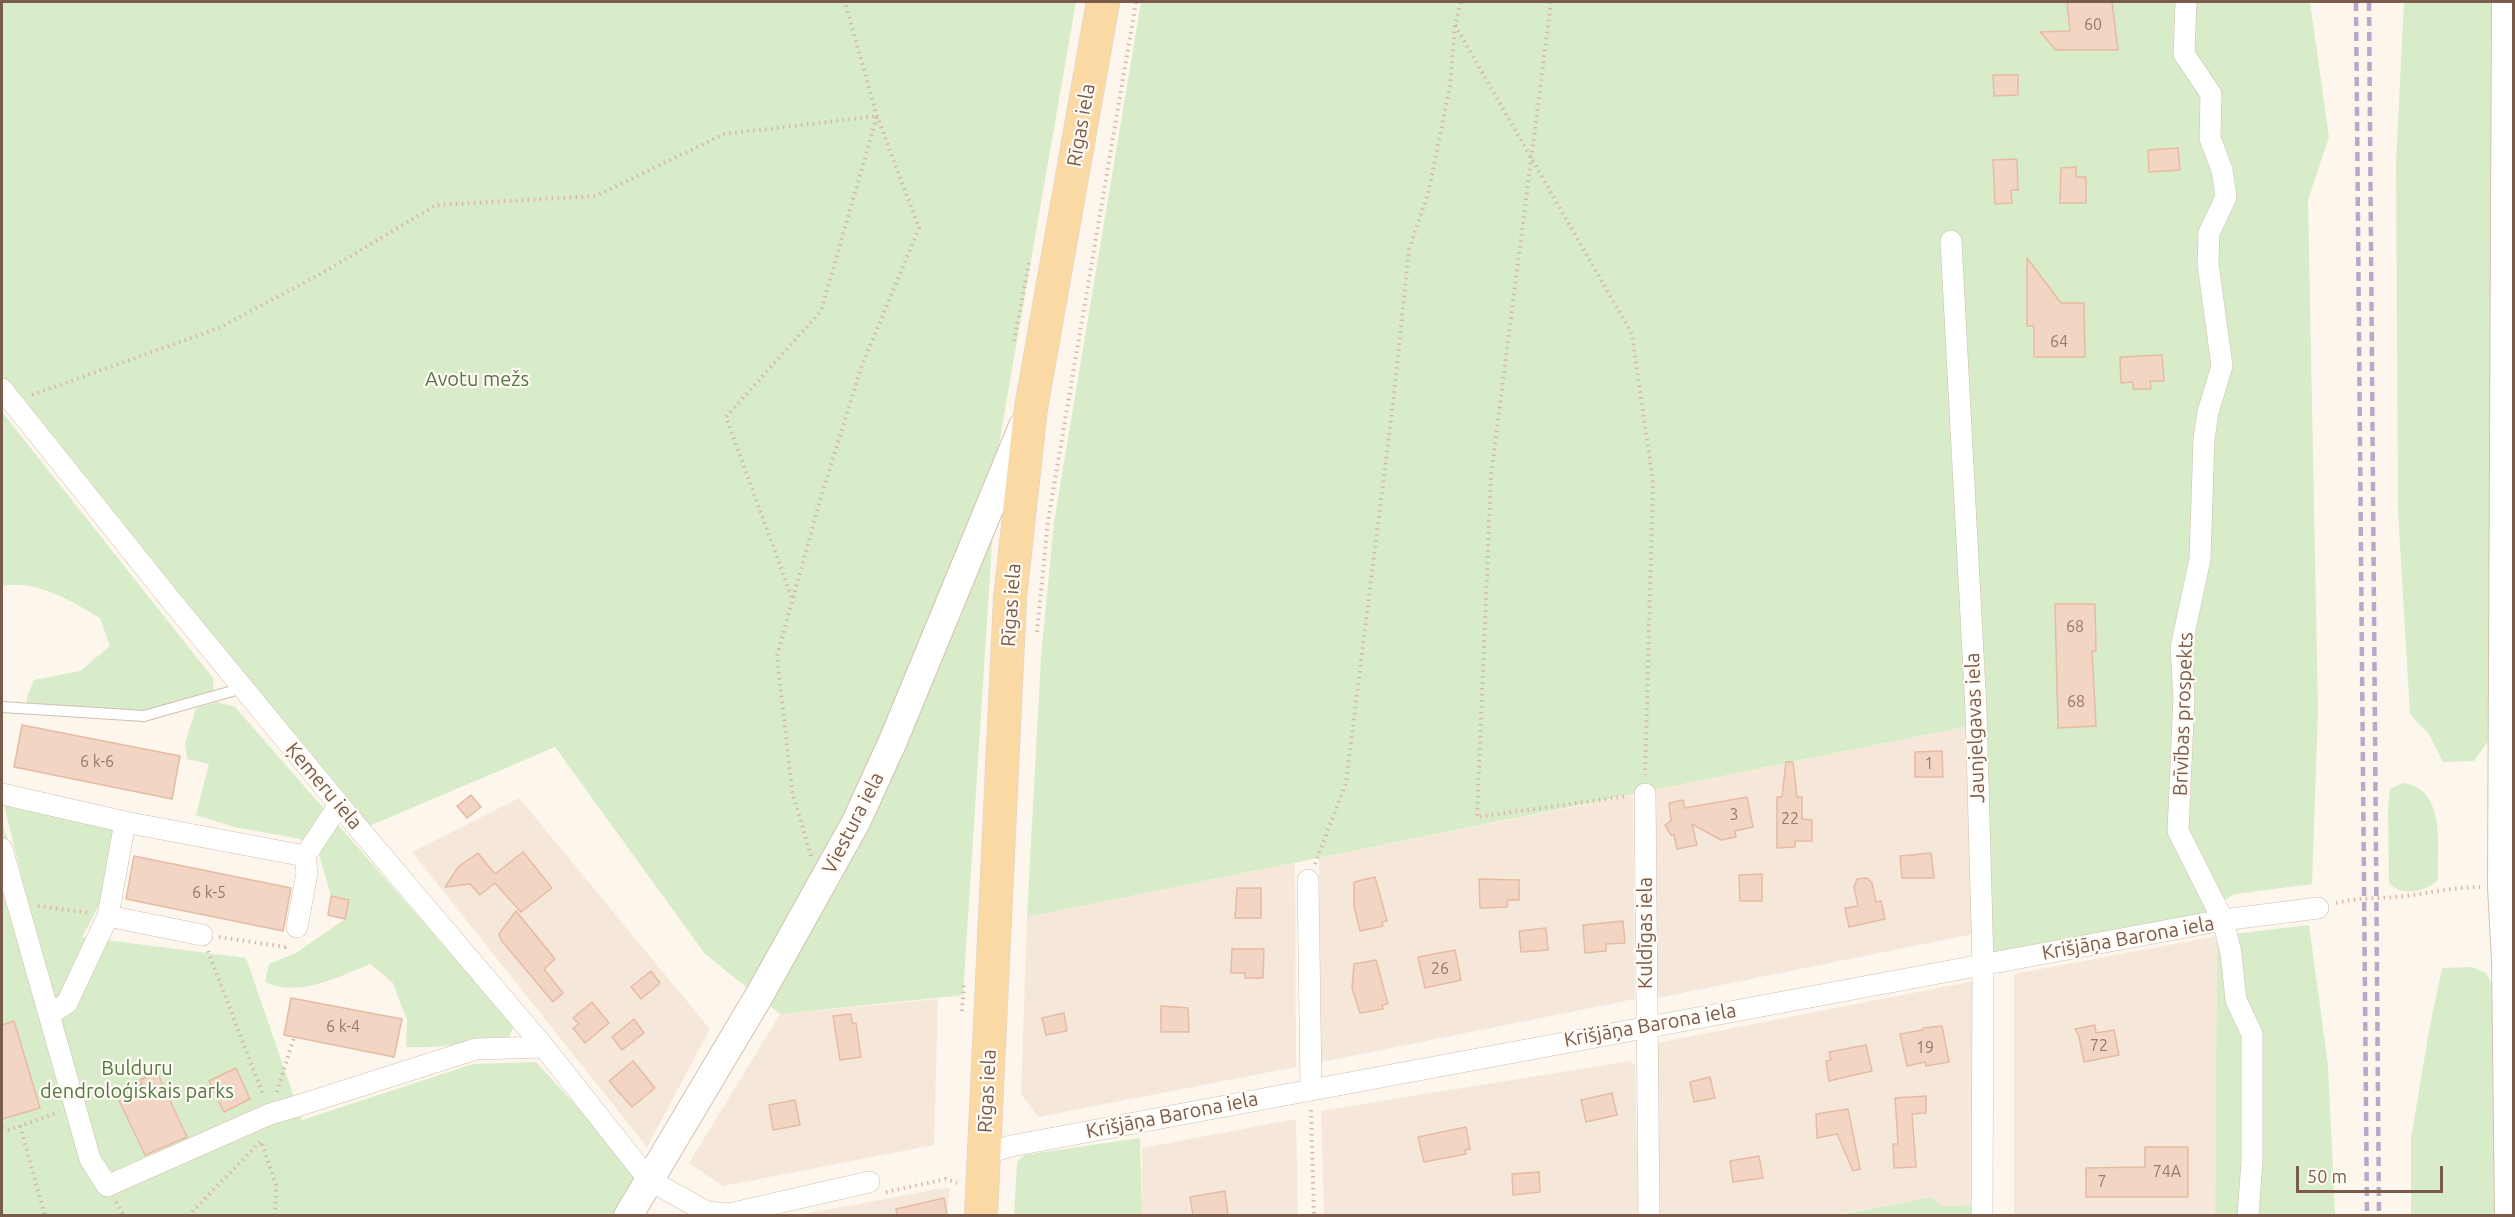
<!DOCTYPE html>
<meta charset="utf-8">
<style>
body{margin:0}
#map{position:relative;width:2515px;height:1217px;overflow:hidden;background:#fdf6ec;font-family:Ubuntu,sans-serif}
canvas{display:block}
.frame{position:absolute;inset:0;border:3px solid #7a5c4d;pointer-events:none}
.scale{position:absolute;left:2296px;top:1166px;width:147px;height:27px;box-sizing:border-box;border:3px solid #7a5c4d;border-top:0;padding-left:8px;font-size:18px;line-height:21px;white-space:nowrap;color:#7a5c4d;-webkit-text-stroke:4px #fffaf3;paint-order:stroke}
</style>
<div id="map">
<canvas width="2515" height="1217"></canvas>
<div class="frame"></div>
<div class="scale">50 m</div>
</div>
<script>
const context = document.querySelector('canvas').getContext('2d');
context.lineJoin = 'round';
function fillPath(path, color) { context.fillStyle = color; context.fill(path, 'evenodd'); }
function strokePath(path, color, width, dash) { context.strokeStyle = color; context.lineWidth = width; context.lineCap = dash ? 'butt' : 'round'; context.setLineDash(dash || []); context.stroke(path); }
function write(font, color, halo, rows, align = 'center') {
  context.font = font + ' Ubuntu,sans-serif'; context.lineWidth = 4.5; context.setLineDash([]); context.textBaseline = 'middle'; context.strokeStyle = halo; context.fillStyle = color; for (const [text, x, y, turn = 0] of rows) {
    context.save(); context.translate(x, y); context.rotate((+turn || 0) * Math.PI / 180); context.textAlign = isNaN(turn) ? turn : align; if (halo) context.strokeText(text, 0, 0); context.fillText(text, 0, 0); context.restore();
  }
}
fillPath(new Path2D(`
 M1970 726 1973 934 1657 998 1655 790Z
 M1633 795 1635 999 1321 1062 1319 858Z
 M519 798 710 1029 647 1147 412 852Z
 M1295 863 1296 1067 1038 1117 1021 1094 1027 917Z
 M2217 936 2215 1215H2014V974Z
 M1974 981 1976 1205 1942 1206 1932 1197 1832 1215H1660L1657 1043Z
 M938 999 934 1145 723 1186 689 1163 780 1014Z
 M1629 1061 1635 1064 1639 1215H1324L1321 1111Z
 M1296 1119 1298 1215H1142V1148Z
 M950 1187 947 1215H798Z`), '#f5e8da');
fillPath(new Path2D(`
 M2 2H1076L998 450 963 995 780 1014 705 954 555 747 360 830 2 389Z
 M1141 2H2310L2329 137 2308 200 2318 711 2312 884 2235 894 2215 905 2223 920 1993 953 1984 723 1027 917 1041 657 1054 522Z
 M2404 2H2493V734L2474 761 2443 762 2429 734 2410 714 2398 511 2396 161Z
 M2 412 213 678 214 696 144 716 26 708 27 697 34 680 80 671 110 646 100 618C72 601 35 579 2 586Z
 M217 702 235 707 514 1026 509 1038C475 1041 441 1049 406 1047L407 1020 393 983 370 964C338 977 299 998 265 982L269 964 296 953 345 919 349 900 331 896 319 854 300 839 234 827 196 815 209 764 187 759 185 743 196 708Z
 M2403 783C2447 789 2437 847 2438 880 2425 892 2401 897 2389 883L2388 809 2390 789Z
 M3 801 115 826 101 902 82 937 246 958 302 1120 473 1064 536 1062 641 1176 615 1215H2V823L24 887Z
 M2309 925 2328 1065 2335 1215 2215 1216 2217 936Z
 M2472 967 2486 973 2492 984 2493 1095 2498 1215 2411 1216V1138L2429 1031 2442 968Z
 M1140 1138 1142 1215H1014L1017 1162 1024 1155Z
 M1932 1197 1942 1206 1976 1205 1982 1215 1832 1216Z`), '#d8ecc9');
const building = new Path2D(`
 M2067 2H2112L2118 50H2056L2040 32 2070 31Z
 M1993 75H2018V95L1994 96Z
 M2178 148 2180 170 2149 172 2148 150Z
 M2017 159 2018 190H2011L2012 203 1995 204 1993 160Z
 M2076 167V177H2086V203H2060L2061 168Z
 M2027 258 2061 303H2084L2085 357H2034V326H2027Z
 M2162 355 2164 381H2150L2151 389H2133V382L2121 383 2120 357Z
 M2055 604H2095L2096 651H2092L2096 726 2058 728Z
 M22 725 180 756 172 799 14 767Z
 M1942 751 1943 777H1915V752Z
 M1786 762H1793L1797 797H1802V819L1812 820V841H1795V847L1777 848V797H1782Z
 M471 795 481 807 467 818 457 806Z
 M1747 797 1753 827 1735 831 1736 837 1721 840 1692 824 1697 845 1677 849 1674 835H1671L1665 825 1671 821 1669 803 1683 800 1685 808Z
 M523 852 552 888 521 912 495 883 480 895 470 884 445 887 459 866 478 853 495 874Z
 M1931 853 1934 878H1902L1900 856Z
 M134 856 291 888 283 931 126 899Z
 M1762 874V901H1740L1739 875Z
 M1375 877 1387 921 1382 922 1383 926 1360 931 1354 906V882Z
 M1867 878 1872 883 1876 902 1881 901 1885 919 1849 927 1845 908 1858 906 1854 887 1857 879Z
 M1479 879 1519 880V900H1507V907L1480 908Z
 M1237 888H1261V918H1235Z
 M331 896 349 900 345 919 328 915Z
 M516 911 555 959 544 969 563 993 553 1002 501 940 499 934Z
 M1623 921 1625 943 1606 944V951L1585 953 1583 925Z
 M1546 928 1548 950 1521 952 1519 931Z
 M1232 949H1264L1263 978H1245V973H1231Z
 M1455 950 1461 980 1425 988 1418 957Z
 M1376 960 1388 1004 1382 1005 1383 1009 1360 1013 1352 988 1354 964Z
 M651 971 660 983 641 999 631 987Z
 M291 998 402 1019 394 1057 284 1035Z
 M592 1002 609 1023 585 1043 573 1028 579 1024 573 1018Z
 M1161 1006 1188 1008 1189 1032H1161Z
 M1064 1013 1067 1031 1046 1035 1042 1018Z
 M851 1014 852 1023H856L861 1057 840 1060 833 1016Z
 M634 1019 644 1033 622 1050 612 1037Z
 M14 1021 40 1108 2 1119V1025Z
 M2095 1025 2096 1033 2114 1030 2119 1055 2084 1062 2079 1037 2075 1029Z
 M1942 1026 1949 1062 1926 1066 1925 1062 1907 1066 1900 1034 1923 1030V1028Z
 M1866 1045 1872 1071 1829 1081 1826 1061 1831 1060 1829 1052Z
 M633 1061 655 1088 632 1107 609 1081Z
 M236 1068 250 1099 224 1112 209 1081Z
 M157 1072 187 1137 145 1155 117 1096 142 1084 140 1080Z
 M1710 1077 1715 1098 1694 1102 1690 1082Z
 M1612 1093 1617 1115 1586 1122 1581 1100Z
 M1926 1096V1113L1912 1114 1916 1167 1894 1168 1893 1144H1898L1895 1098Z
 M795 1100 800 1125 773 1130 769 1105Z
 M1848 1109 1860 1169 1853 1171 1837 1134 1817 1138 1816 1114Z
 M1466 1127 1470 1149 1465 1150 1466 1154 1424 1162 1418 1137Z
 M2145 1147H2188V1197H2086V1168L2145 1167Z
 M1759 1156 1763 1178 1733 1182 1730 1161Z
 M1539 1172 1540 1192 1513 1195 1512 1174Z
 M1225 1191 1228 1215H1193L1190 1197Z
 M944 1198 947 1215H897L896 1209Z`);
fillPath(building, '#f3d5c3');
strokePath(building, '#e6bba3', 1.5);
const lane = new Path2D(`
 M2 707 144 716 243 688`);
const street = new Path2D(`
 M2186 2 2184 54 2211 94 2210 138 2222 170 2226 197 2209 233 2208 264 2222 366 2208 412 2204 439 2200 559 2181 648 2184 698 2178 831 2223 920 2231 953 2236 1000 2252 1034V1161L2248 1216
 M1951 241 1976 710 1983 964 1982 1216
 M2 389 174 604 360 830 544 1047 649 1180 707 1212 729 1214 869 1182
 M2 794 125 822
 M1645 794 1649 1216
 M2 849 90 1159 107 1186 270 1114 294 1107 476 1049 544 1047
 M305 856 339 805
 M1308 880 1311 1088
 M108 916 202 935
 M49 1015 67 1003 108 916 125 822 305 856 307 873 297 927
 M984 1154 1011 1146 2223 920 2318 908`);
const secondary = new Path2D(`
 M2506 2 2502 887 2506 960 2509 1216
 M628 1216 759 996 856 822 893 741 1023 426`);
const primary = new Path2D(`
 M981 1216 1010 598 1031 408 1103 2`);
strokePath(lane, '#d1beb0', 12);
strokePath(street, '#d1beb0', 22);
strokePath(secondary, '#d6c0b0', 30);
strokePath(primary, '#dad1cd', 34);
strokePath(new Path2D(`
 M1551 2 1491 476 1477 817 1627 796
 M1455 25 1632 334 1653 483 1645 775
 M1014 341 1029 263
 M32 395 219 328 324 272 436 205 596 196 724 134 877 116 821 311 726 417 793 601
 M1037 632 1048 521 1136 2
 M811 856 792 791 777 656 821 497 861 368 919 228 877 116 845 2
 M1315 864 1346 783 1393 403 1409 249 1428 194 1450 86 1455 25 1461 2
 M2336 903C2359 897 2381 899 2405 896 2431 893 2454 887 2480 887
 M38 906 90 913
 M219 937 285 947 287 943
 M208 951 263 1095
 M962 1011 964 985
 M277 1092 294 1037
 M1311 1110 1314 1216
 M20 1126 45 1216
 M2 1128 9 1130 59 1112
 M886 1192 946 1179 957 1183
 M116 1202 124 1216
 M188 1216 261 1141 276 1185 275 1216`), '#d9b8a5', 4, [1.5, 4.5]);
strokePath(lane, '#fff', 10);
strokePath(street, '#fff', 21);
strokePath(secondary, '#fff', 28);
strokePath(primary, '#fbd9a5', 33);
strokePath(new Path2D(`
 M2356 2 2367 1216
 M2369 2 2379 1216`), '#b9a8c9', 4.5, [9, 6]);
write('16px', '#987a6a', null, [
 ["60",2093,25],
 ["64",2059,342],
 ["68",2075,627],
 ["68",2076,702],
 ["6 k-6",97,762],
 ["1",1929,764],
 ["3",1734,815],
 ["22",1790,819],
 ["6 k-5",209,893],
 ["26",1440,969],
 ["6 k-4",343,1027],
 ["72",2099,1046],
 ["19",1925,1048],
 ["74A",2167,1172],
 ["7",2102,1182]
]);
write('20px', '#7a5c4d', '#fffaf3', [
 ["Rīgas iela",1081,125,-80],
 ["Rīgas iela",1011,605,-86],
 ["Brīvības prospekts",2183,714,-88],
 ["Jaunjelgavas iela",1975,728,-92],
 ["Ķemeru iela",324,786,50],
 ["Viestura iela",853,823,-63],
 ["Kuldīgas iela",1645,933,-90],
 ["Krišjāņa Barona iela",2128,938,-10],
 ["Krišjāņa Barona iela",1650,1025,-10],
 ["Rīgas iela",987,1091,-87],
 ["Krišjāņa Barona iela",1172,1115,-11]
]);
write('20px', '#537a41', '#fffaf3', [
 ["Avotu mežs",477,379],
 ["Bulduru",137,1068],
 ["dendroloģiskais parks",137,1091]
]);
</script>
